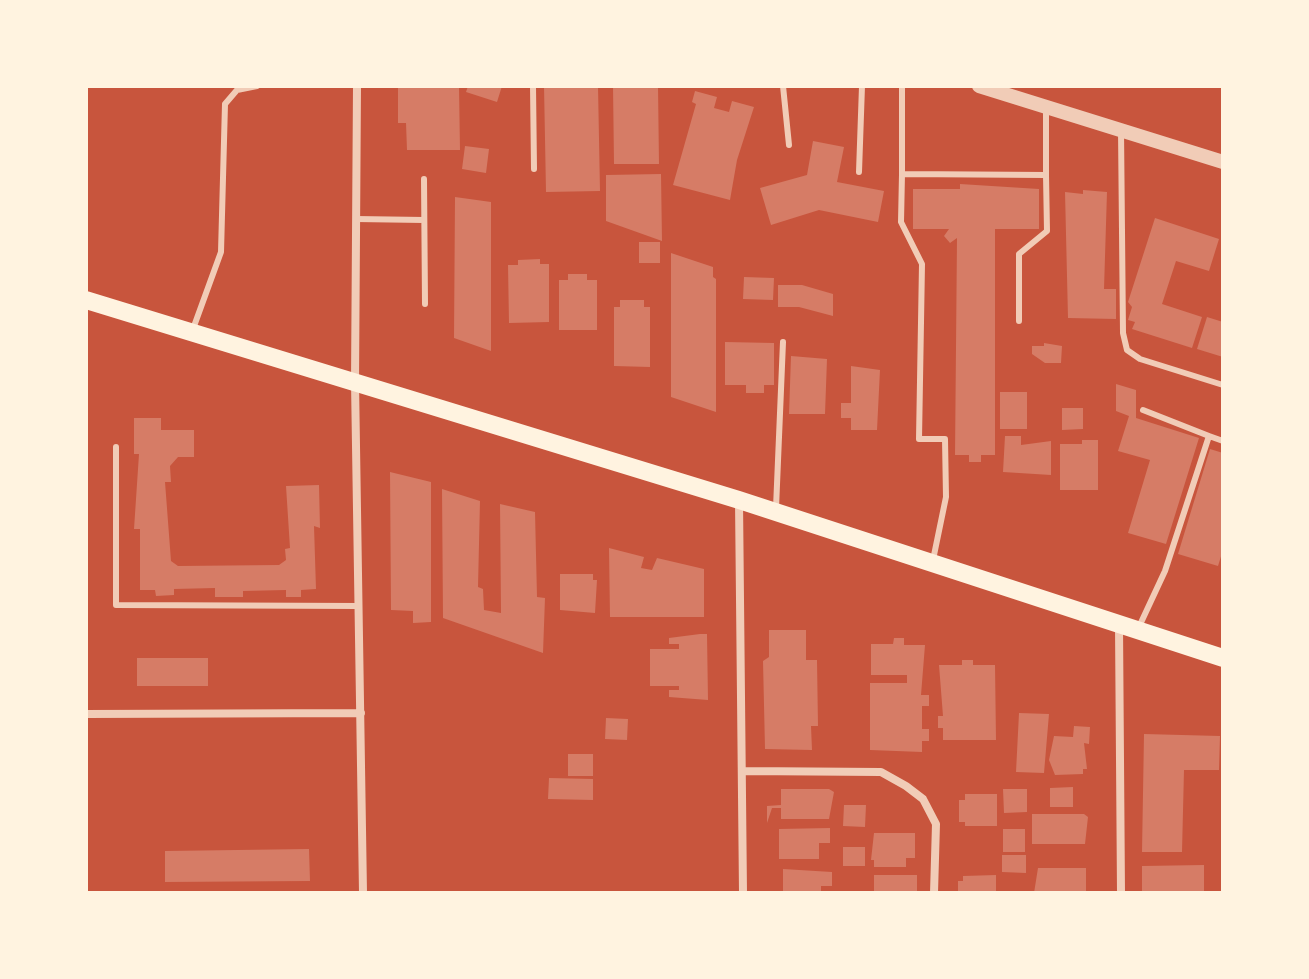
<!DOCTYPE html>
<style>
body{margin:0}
#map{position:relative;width:1309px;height:979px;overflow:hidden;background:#c8553d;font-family:"Space Grotesk",sans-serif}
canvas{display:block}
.frame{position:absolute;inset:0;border:88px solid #fff3e0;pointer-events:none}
</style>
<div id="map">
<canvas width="1309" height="979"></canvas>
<div class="frame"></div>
</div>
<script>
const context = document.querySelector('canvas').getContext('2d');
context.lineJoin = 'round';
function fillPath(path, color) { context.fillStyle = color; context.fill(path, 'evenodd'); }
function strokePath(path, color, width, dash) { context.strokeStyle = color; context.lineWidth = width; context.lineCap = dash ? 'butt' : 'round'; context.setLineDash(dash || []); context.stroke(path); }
fillPath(new Path2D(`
 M398 86H459L460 150H407L406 123H398Z
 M468 86H502L497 102 466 92Z
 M544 86H598L600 191 546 192Z
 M613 86H658L659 164H614Z
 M695 91 717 97 714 108 729 112 732 101 754 107 737 160 730 200 673 185 696 104 692 102Z
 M813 141 844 147 837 182 884 191 878 222 819 210 771 225 760 188 807 175Z
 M465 146 489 149 486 173 462 169Z
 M661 174 662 241 606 221V175Z
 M960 184 1039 189V229H995V455H981V462H969V455H955L957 238 950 243 944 236 949 229H913V189H960Z
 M1083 190 1107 192 1104 289H1116V319L1068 318 1065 192 1083 194Z
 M455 197 491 202V351L454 338Z
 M1155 218 1219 239 1209 271 1176 261 1162 304 1202 317 1192 348 1132 329 1135 322 1128 320 1132 307 1128 302Z
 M639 242H660V263H639Z
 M671 253 713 267V277L716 279V412L671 397Z
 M540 259V264H549V322L509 323 508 265H518V260Z
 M568 274H587V280H597V330H559V280H568Z
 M744 277 774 278 773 300 743 299Z
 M778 285H802L833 294V316L799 307H778Z
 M620 300H644V307H650V367L614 366V307H620Z
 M1207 317 1223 322V357L1197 349Z
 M725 342 774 343V385H764V393H746V385H725Z
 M1044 343 1062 346 1061 363H1045L1032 354V346H1044Z
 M791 356 827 359 825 414H789Z
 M851 366 880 370 877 430H851V418H841V403H851Z
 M1116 384 1136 390V418L1199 438 1166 544 1128 533 1150 460 1118 451 1129 416 1116 411Z
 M1000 392H1027V429H1000Z
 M1062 408H1083V429L1062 430Z
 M134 418H161V430H194V457H178L170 466 171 482H165L171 561 178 566 279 565 286 560 285 549 290 548 286 486 319 485 320 528 314 526 316 589 301 590V597H286V590L243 591V597H215V588L174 589V595L156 596 155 590H140V529H134L139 454H134Z
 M1005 436H1021V445L1051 441V475L1003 472Z
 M1082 440H1098V490H1060V444H1082Z
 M1210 449 1223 453V550L1218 566 1178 554Z
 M390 472 431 482V622L413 623V611L391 610Z
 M442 489 480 501 478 587 483 589 484 610 501 613 500 504 535 512 537 597 545 598 543 653 443 618Z
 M609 548 644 557 641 568 652 570 657 558 704 569V617H610Z
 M560 574H593V580H597L595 613 560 610Z
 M769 630H806V660H817L818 726H811L812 750 765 749 763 661 769 657Z
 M700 634H707L708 700 669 697V690H679V686H650V649H679V644H669V638Z
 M894 638H904V645H925L921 695H929V706H922V729H929V741H922V752L870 750V683H907V675H871V644H893Z
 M137 658H208V686H137Z
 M962 660H973V665H995L996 740H943V728H938V716H943L939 665H962Z
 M1019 713 1049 714 1044 773 1016 772Z
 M606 718 628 719 627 740 605 739Z
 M1074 726 1090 727 1089 744 1084 743 1087 769H1083V774L1055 775 1049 760 1054 736 1073 737Z
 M1144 734 1220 736 1219 770H1184L1182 852H1142Z
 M568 754H593V776H568Z
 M549 778 593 779V800L548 799Z
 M1073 787V807H1050V788Z
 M781 789H829L834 792 829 819H781V808H772L767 823V806L781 805Z
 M1003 789H1027V812L1004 813Z
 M965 794H997V826H965V822H959V800H965Z
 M844 805H866L865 827 843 826Z
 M1032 814H1084L1088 817 1085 844H1032Z
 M830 828V843H819V859H779V829Z
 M1003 829H1025V852H1003Z
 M874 833H915V858H906V867H874V860H871Z
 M843 847H865V866H843Z
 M309 849 310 881 165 882V851Z
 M1002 855H1026V873L1002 872Z
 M1204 865V893H1142V866Z
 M1038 868H1086V893H1034Z
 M783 869 832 872V886H821V893H783Z
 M874 875H917V893H874Z
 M996 875V893H958V881H963V876Z`), '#d67c66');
strokePath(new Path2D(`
 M533 86 534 169
 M783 86 789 145
 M902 86V174L1046 175V108
 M1121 130 1123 333 1127 350 1140 359 1223 385
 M859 172 862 86
 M902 174 901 222 922 264 919 439H945L946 497 933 560
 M424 179 425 304
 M356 219 424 220
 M1019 321V254L1047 231 1046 175
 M193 329 221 252 225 104 237 90 257 86
 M1143 410 1209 436
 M116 447V605L359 606
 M776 508 783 342
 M1138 629 1165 571 1209 436 1223 441`), '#f1ccb7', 6);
strokePath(new Path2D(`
 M357 86 355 382 363 893
 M739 501 743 893
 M1119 626 1121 893
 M86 714 361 713
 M743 771 881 772 906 786 923 799 936 824 934 893`), '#f1ccb7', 8);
strokePath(new Path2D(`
 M979 86 1223 162`), '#f1ccb7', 14);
strokePath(new Path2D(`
 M86 300 739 500 1223 658`), '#fff3e0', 18);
</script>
